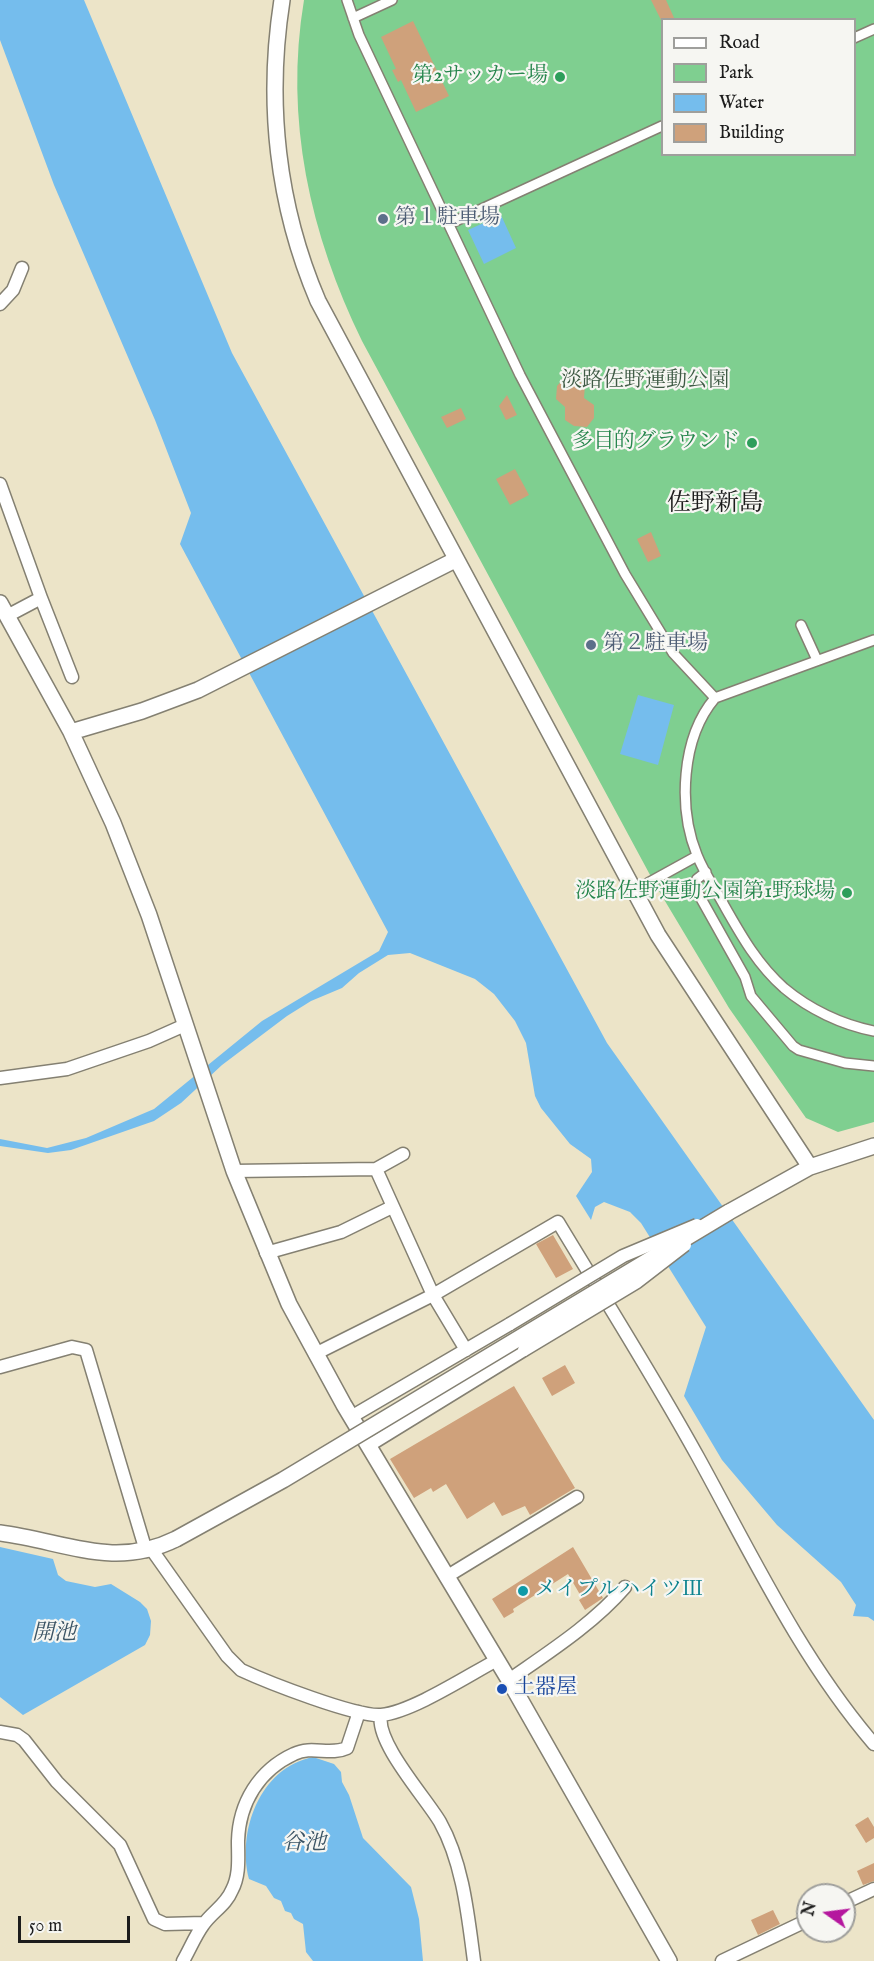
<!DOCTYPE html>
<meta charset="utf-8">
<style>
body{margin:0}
#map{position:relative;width:874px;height:1961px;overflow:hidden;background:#ece4c8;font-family:"IM FELL English",serif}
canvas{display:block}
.legend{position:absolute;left:661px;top:18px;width:195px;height:138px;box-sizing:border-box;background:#f6f6f2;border:2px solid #9f9f9c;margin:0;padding:8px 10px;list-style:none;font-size:18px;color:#1c1c1c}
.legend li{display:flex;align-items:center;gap:12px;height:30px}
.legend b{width:30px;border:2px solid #9f9f9c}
.north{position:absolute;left:796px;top:1883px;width:60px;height:60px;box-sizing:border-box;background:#f6f6f2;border:2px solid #9f9f9c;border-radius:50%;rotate:284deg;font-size:16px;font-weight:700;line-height:24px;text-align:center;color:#1c1c1c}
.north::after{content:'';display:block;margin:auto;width:21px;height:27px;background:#b5179e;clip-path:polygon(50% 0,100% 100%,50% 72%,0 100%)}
.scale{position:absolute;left:18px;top:1916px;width:112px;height:27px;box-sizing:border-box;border:3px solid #1c1c1c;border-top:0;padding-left:8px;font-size:18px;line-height:21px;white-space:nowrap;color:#1c1c1c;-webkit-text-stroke:4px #f6f6f2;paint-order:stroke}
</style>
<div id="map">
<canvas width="874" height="1961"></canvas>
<ul class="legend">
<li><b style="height:8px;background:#fff"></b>Road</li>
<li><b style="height:16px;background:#7fcf90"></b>Park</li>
<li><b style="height:16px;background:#75bded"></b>Water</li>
<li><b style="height:16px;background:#cfa17b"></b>Building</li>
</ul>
<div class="north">N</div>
<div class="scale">50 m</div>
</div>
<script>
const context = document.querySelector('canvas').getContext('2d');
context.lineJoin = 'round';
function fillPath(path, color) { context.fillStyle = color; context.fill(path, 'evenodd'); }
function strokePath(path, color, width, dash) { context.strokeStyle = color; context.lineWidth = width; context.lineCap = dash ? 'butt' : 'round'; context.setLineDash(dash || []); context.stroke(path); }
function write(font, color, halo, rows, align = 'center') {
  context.font = font + ' "IM FELL English","Noto Serif JP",serif'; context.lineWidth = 4.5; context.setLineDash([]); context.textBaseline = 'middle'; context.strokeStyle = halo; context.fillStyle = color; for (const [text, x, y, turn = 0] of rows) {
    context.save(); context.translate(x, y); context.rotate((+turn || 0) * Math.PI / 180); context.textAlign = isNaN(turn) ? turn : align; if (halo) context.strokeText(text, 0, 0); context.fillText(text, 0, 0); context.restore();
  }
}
fillPath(new Path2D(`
 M304 0H874V1122L838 1132 806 1118 729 1008 656 886 362 341C310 234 284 119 304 0ZM662 20H854V154H662Z`), '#7fcf90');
fillPath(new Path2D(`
 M0 0H84L232 353 607 1043 874 1420V1621L868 1617 853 1616 856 1605 841 1582 777 1525 722 1460 684 1396 706 1327 641 1223 630 1212 604 1202 595 1207 591 1220 576 1196 592 1172 591 1159 570 1144 541 1108 535 1096 526 1043 515 1021 494 994 475 979 410 953 388 955 359 973 342 988 311 1001 287 1016 222 1065 181 1103 154 1121 71 1150 48 1153 0 1146V1139L47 1148 86 1138 154 1109 262 1021 379 951 388 932 180 544 191 513 155 420 54 185 0 40Z
 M501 215 516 248 484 264 468 230Z
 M638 695 674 705 658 765 620 754Z
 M0 1547 53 1559 58 1575 66 1581 95 1587 111 1584 140 1602 147 1609 151 1621 150 1635 145 1645 23 1715 0 1697Z
 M313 1757 334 1764 341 1772 342 1782 349 1795 363 1838 411 1887 419 1919 423 1961H313L306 1952 303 1924 294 1919 291 1913 285 1911 281 1901 274 1898 266 1886 249 1879C237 1832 259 1768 313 1757Z`), '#75bded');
fillPath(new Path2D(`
 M651 0H666L675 20H661Z
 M413 21 449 96 416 112 401 80 398 82 392 70 396 69 381 37Z
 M564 378 576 379 585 385 584 398 594 405V418L587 427 574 426 565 420V407L556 399 557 386Z
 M507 395 517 415 506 420 499 406Z
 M461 408 466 419 447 428 441 417Z
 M515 469 529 495 510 505 496 479Z
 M651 532 661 556 648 562 637 539Z
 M553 1235 573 1269 556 1278 536 1244Z
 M565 1365 575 1383 552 1396 542 1378Z
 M514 1386 575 1488 530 1515 525 1506 502 1516 494 1502 467 1519 446 1484 433 1492 431 1488 414 1498 390 1459Z
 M573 1547 603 1598 585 1610 579 1600 582 1598 568 1574 513 1609 514 1612 504 1618 492 1599Z
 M868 1817 874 1827V1838L866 1843 855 1825Z
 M874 1863V1881L863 1885 857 1871Z
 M773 1910 780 1924 758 1935 751 1920Z`), '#cfa17b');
const pedestrian = new Path2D(`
 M347 0 359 35 520 375 625 574 673 653 715 698
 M353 18 392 0
 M854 38 874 29
 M449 224 662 126
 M801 625 817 660
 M874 640 715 698C681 738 678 808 697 855 704 873 716 890 725 907 742 937 758 965 784 988 809 1009 842 1025 874 1031
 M706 872 697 879 694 886 745 977 751 996 793 1046 799 1050 845 1063 874 1066
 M648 883 697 856`);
const minor = new Path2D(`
 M0 304 13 290 22 268
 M0 484 41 598 7 616
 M41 598 72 677
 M0 1078 67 1069 149 1041 185 1025
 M403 1154 376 1169 433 1295 466 1350
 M234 1171 376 1169
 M266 1253 341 1232 392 1207
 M315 1354 433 1295 558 1222C605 1300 654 1377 698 1457 752 1555 801 1659 874 1744
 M0 1367 72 1347 86 1350 146 1551
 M351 1417 510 1324
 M368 1446 524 1350
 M152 1550 227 1656 241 1670C267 1682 356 1717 381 1715 412 1712 467 1676 497 1660
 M446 1577 577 1497
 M509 1680C549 1652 593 1624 625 1587
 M381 1715C375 1742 426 1798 440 1822 463 1863 468 1916 474 1961
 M0 1732 17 1735 24 1740 57 1782 120 1845 154 1919 165 1924 204 1923
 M844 1903 874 1889
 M183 1961C190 1949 195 1936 203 1925 212 1912 226 1905 232 1890 240 1875 238 1858 238 1841 239 1803 259 1770 294 1754 312 1745 330 1756 347 1748L359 1712
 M722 1961 808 1920`);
const tertiary = new Path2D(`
 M282 0C266 102 277 205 318 301L658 935 810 1167
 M0 603 71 732 113 823 149 915 234 1171 289 1304 344 1405 509 1680 669 1961
 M71 732 142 711 198 690 455 560
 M729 1212 810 1167 874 1146
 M0 1533C64 1541 113 1570 176 1539`);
strokePath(pedestrian, '#848072', 12);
strokePath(minor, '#848072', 15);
strokePath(tertiary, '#848072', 18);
strokePath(pedestrian, '#fff', 9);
strokePath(minor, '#fff', 12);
strokePath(tertiary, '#fff', 15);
const minorBridge = new Path2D(`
 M510 1324 623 1256 697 1225
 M524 1350 637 1282 685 1245`);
const tertiaryBridge = new Path2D(`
 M176 1539 283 1480 729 1212`);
strokePath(minorBridge, '#848072', 15, []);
strokePath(tertiaryBridge, '#848072', 18, []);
strokePath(minorBridge, '#fff', 12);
strokePath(tertiaryBridge, '#fff', 15);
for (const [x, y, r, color] of [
 [560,77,6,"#2e9e5b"],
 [383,219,6,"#5c6f8a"],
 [752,443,6,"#2e9e5b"],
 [591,645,6,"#5c6f8a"],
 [847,893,6,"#2e9e5b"],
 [523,1591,6,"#0f9aa8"],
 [502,1689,6,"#1a4fb4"]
]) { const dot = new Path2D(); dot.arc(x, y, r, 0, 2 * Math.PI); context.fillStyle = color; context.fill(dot); strokePath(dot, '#f6f6f2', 2); }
write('21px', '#27864d', '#f6f6f2', [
 ["第2サッカー場",548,77],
 ["多目的グラウンド",740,443],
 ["淡路佐野運動公園第1野球場",835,893]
], 'right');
write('21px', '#4e5e75', '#f6f6f2', [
 ["第１駐車場",395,219],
 ["第２駐車場",603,645]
], 'left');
write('21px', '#3f5b45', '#f6f6f2', [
 ["淡路佐野運動公園",645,382]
]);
write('21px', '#0d838f', '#f6f6f2', [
 ["メイプルハイツⅢ",535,1591]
], 'left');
write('21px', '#164399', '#f6f6f2', [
 ["土器屋",514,1689]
], 'left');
write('italic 22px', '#3b5465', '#f6f6f2', [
 ["開池",54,1634],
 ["谷池",304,1844]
]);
write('24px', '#1c1c1c', '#f6f6f2', [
 ["佐野新島",715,505]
]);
</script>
